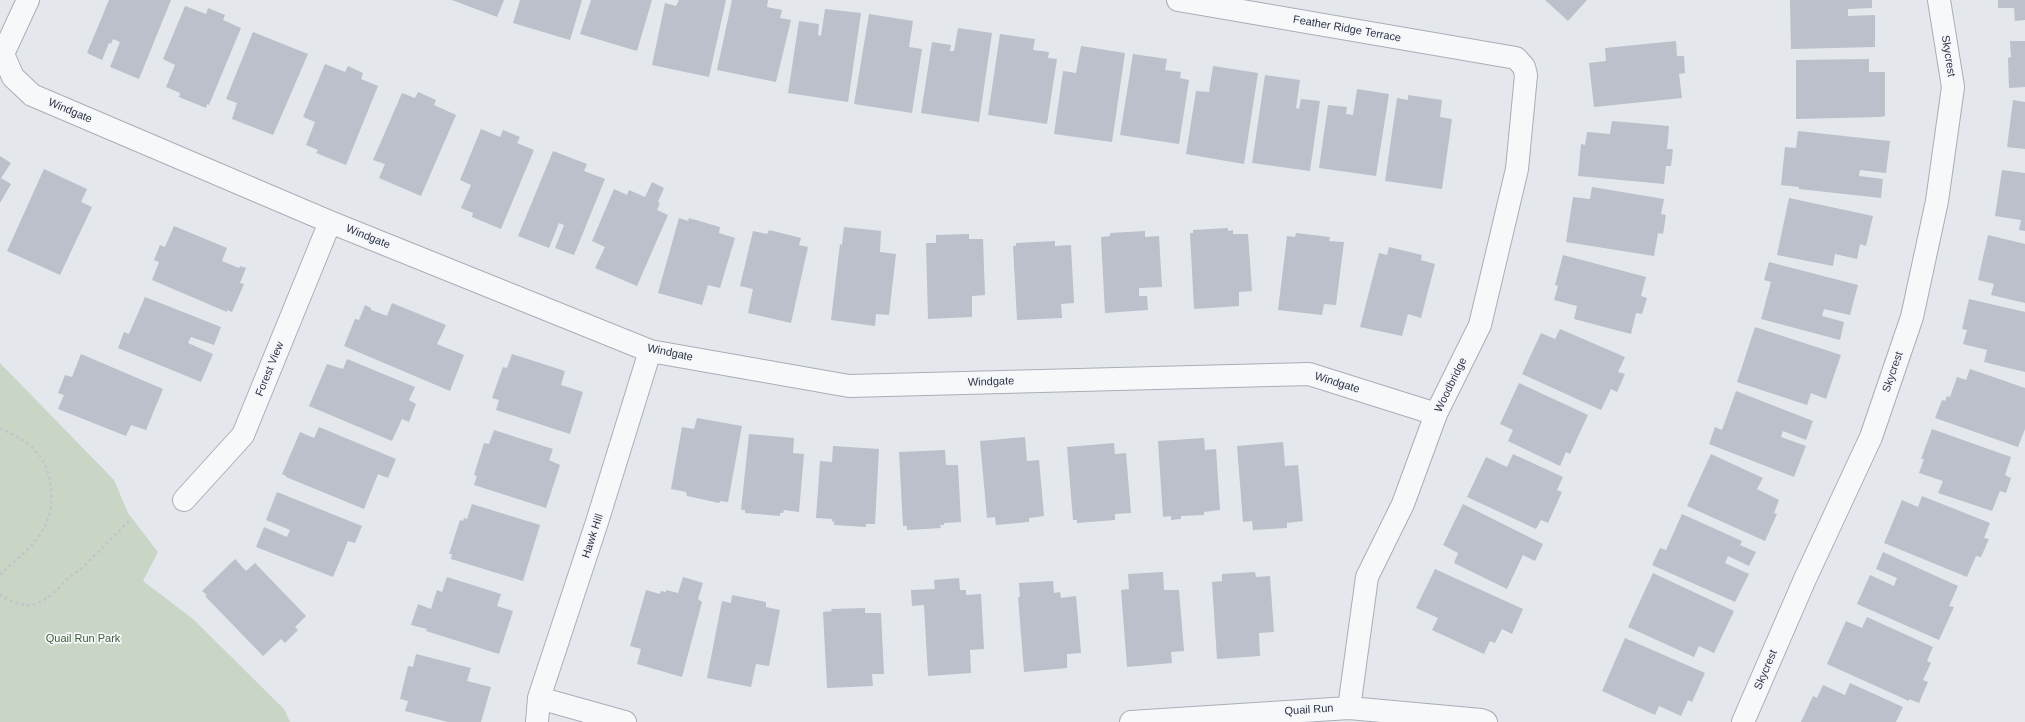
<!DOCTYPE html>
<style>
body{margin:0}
canvas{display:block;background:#e4e7ec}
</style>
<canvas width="2025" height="722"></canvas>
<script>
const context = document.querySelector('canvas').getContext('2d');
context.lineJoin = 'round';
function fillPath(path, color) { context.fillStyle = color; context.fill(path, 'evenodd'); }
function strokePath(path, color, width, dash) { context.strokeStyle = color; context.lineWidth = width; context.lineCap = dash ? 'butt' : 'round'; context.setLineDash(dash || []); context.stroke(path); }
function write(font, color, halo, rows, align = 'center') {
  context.font = font + ' Arial,sans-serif'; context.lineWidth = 3.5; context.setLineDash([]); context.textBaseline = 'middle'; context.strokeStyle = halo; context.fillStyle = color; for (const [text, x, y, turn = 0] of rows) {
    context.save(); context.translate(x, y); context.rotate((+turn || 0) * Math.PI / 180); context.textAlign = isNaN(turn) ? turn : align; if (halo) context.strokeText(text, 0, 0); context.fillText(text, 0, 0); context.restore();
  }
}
fillPath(new Path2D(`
 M0 363 114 480 128 513 158 552 143 581 193 619 284 709 290 722H0Z`), '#c9d6c5');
fillPath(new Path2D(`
 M109 0H171L139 79 110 67 120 42 113 39 111 44 109 43 102 60 87 53Z
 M452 0H504L497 17Z
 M520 0H582L570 40 513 23Z
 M591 0H652L637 51 580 34Z
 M679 0H726L709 77 652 65 665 3 676 6Z
 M732 0H768L767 7 782 10 780 18 791 20 776 82 717 70Z
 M1545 0H1587L1568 21Z
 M1790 0H1872V8L1848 9V16L1875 15V47L1791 49Z
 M1998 0H2025V20L2015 21 2014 8H1998Z
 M185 6 206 14 208 8 225 15 223 20 241 28 209 105 207 104 206 108 179 97 180 93 166 87 175 65 163 59Z
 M825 9 861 13 848 102 788 93 799 21 819 24 818 35 821 36Z
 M869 14 913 21 909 47 922 49 912 113 854 104Z
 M958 28 992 33 979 122 921 113 932 42 951 45 950 51H954Z
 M253 32 308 54 273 135 232 119 237 103 226 99Z
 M1000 34 1035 39 1033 50 1049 52 1048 58 1057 59 1047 124 988 115Z
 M1676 41 1677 56H1684L1685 73 1679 74 1682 98 1594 107 1589 63 1606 61 1605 48Z
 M2010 41H2025V87L2009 88 2008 58 2011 57Z
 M1081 46 1125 53 1112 142 1054 134 1063 71 1076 73Z
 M1133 54 1167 59 1165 70 1181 72 1180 78 1189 80 1179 144 1120 135Z
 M1869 59V72H1885V116L1880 117 1796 119V60Z
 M325 64 345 72 348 66 363 73 361 79 378 86 346 165 316 153 318 150 306 145 315 122 303 117Z
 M1213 66 1258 73 1244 164 1186 154 1196 91 1209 92Z
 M1265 75 1300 80 1296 108 1299 109 1301 99 1320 101 1310 171 1252 163Z
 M1357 89 1389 94 1376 176 1319 168 1328 105 1347 107 1346 114 1353 115Z
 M418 92 436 100 434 105 456 115 421 196 379 178 385 164 373 160 402 93 415 98Z
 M1408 95 1442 100 1440 117 1452 119 1442 189 1385 181 1397 98 1408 100Z
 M2013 100 2025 102V149L2007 147Z
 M1612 121 1669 126 1667 149H1673L1671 166H1666L1664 184 1578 176 1581 144 1585 145 1587 132 1610 134Z
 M481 129 500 137 503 130 520 137 517 143 534 150 501 229 472 217 473 213 461 208 471 185 460 180Z
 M1798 131 1890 141 1886 173 1860 170 1859 176 1883 179 1881 198 1799 189V187L1781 185 1785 147 1796 148Z
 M553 151 587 164 584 171 605 179 574 255 555 248 564 225 559 223 549 248 518 236Z
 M0 156 11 163 1 178 11 184 0 203Z
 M44 169 87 189 81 202 92 207 60 275 7 251Z
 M2002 170 2025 173V231L2019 230 2021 220 1995 216Z
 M652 182 664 188 658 202 660 203 657 210 668 215 637 286 595 268 605 247 592 241 614 189 627 195 629 190 645 197Z
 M1592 187 1664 199 1661 214 1666 215 1663 234 1658 233 1654 256 1566 242 1573 197 1590 199Z
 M1789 198 1873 216 1866 246 1860 244 1857 259 1835 254 1833 266 1777 255Z
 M679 218 688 221 689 218 720 227 719 233 735 238 720 288 708 285 702 305 658 293Z
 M174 226 227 248 222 261 239 268 240 266 246 268 240 283 244 284 232 312 227 310V312L152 280 159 262 154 260 160 245 165 247Z
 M844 227 881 231 880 252 896 254 889 315 876 314 875 326 831 320 840 244 842 245Z
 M1228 228V231L1233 230V234H1248L1252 291 1239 292V306L1194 309 1190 233H1193V230Z
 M769 230 801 238 799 245 808 247 791 323 748 313 753 289 740 286 753 231 767 234Z
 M1145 231V237L1159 236 1162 287 1139 288V296H1147L1148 310 1105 313 1101 237 1110 236V233Z
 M1296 233 1330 237 1329 241 1344 242 1336 305 1324 304 1322 315 1278 310 1287 236 1295 237Z
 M969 234V239H983L985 295 972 296V317L928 319 926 243H936V235Z
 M1988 235 2025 244V303L1991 295 1994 284 1978 280Z
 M1055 241V246L1071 245 1074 303 1061 304 1062 318 1017 320 1013 246H1016V243Z
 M1389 247 1422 255 1421 260 1435 264 1421 318 1408 314 1402 336 1360 327 1379 253 1387 255Z
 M1563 255 1646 277 1641 296 1647 298 1642 314 1636 313 1631 334 1574 319 1577 306 1554 300 1558 286 1555 285Z
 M1769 262 1858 285 1850 315 1824 309 1822 316 1844 322 1840 340 1761 319 1771 282 1764 280Z
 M145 297 221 327 214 345 191 337 188 343 213 354 201 382 118 348 124 332 129 334Z
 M1969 299 2025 312V372L1984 362 1987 350 1963 344 1967 330 1962 329Z
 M392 303 446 325 437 344 464 355 450 391 344 346 355 319 359 320 365 305 371 308V310L387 316Z
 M1755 327 1841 355 1826 399 1811 393 1807 405 1737 382Z
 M1560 329 1625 357 1618 372 1625 374 1617 392 1611 389 1601 410 1522 374 1541 333 1555 339Z
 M81 354 163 389 146 430 131 425 126 436 58 409 64 395 58 393 65 375 72 377Z
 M512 354 565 371 561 385 583 392 570 434 496 410 499 400 492 398 503 367 507 368Z
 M347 359 415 387 409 400 416 404 409 422 402 419 392 441 309 406 327 364 343 369Z
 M1970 369 2025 388V429L2018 447 1935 418 1942 400 1945 401 1947 396 1950 397 1957 377 1966 380Z
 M1519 383 1588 415 1570 454 1566 452 1560 466 1508 441 1513 430 1500 424Z
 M1736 391 1813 421 1806 440 1783 431 1781 437 1806 446 1794 477 1709 444 1715 427 1722 430Z
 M697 418 742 426 728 502 720 501 719 503 687 496 686 492 671 489 682 427 694 429Z
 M319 427 396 459 388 478 378 474 364 509 286 477V476L282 474 300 432 314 438Z
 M1932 429 2011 457 2005 475 2011 478 2006 493 2000 491 1992 511 1938 493 1943 481 1919 473 1924 459H1921Z
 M494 430 553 449 549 460 560 465 546 508 474 485 477 476 474 475 484 443 489 444Z
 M749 434 794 438 793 453 804 454 799 512 784 510 783 513H780V516L745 513V510H741Z
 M1025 437 1027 461 1039 460 1044 516 1029 518V522L996 525 995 517 987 518 980 441Z
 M1204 438 1205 450 1216 449 1220 510 1204 512V515L1181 516V519L1171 520V516L1163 517 1158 441Z
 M1283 442 1285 466 1298 465 1303 521 1287 523V528L1253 530 1252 521 1243 522 1237 446Z
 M1114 443 1115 454 1126 453 1131 513 1115 514V520L1077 523V520H1073L1067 447Z
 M833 446 879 449 875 524H866V527L834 525V521L832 522V519L816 518 820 461 832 462Z
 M945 450 946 465H958L961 522 944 523V525H940L941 528 907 530V526H903L899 452Z
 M1513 454 1563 477 1557 490 1562 492 1548 523 1541 520 1536 529 1467 497 1486 457 1507 467Z
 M1711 454 1763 478 1757 489 1779 500 1774 513 1777 514 1765 541 1687 506Z
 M277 492 362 526 355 543 348 541 333 577 256 547 264 527 287 537 290 530 266 520Z
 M1922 496 1990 523 1984 538 1989 539 1981 557 1976 556 1967 577 1884 543 1902 500 1918 507Z
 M472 504 540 525 523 581 451 559 452 554H449L460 520 463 521 464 518 467 519Z
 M1463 504 1543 544 1535 561 1523 555 1507 589 1454 563 1458 553 1443 545Z
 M1682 514 1742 541 1740 545 1756 552 1749 566 1728 556 1725 563 1749 574 1735 602 1652 565 1660 548 1666 550Z
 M1883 552 1958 586 1949 606 1954 607 1939 640 1857 604 1870 575 1894 586 1897 578 1876 569Z
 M235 559 246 571 255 563 306 616 295 627 298 630 285 643 281 639 263 656 205 596 207 595 202 591Z
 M1435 569 1523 609 1512 634 1502 629 1495 643 1490 641 1484 654 1432 630 1438 618 1416 608Z
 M1163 572 1164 590H1179L1184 651 1171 652 1172 663 1127 667 1121 590 1129 589 1128 574Z
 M1255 572 1256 577 1270 576 1274 632 1259 633 1260 656 1217 659 1212 582 1222 581V574Z
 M1653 573 1734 611 1714 653 1699 646 1694 657 1628 627Z
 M447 577 501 594 497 606 513 611 499 654 426 631 427 629 411 625 418 604 431 609 437 590 442 592Z
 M683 577 703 583 698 599 702 602 682 677 637 664 641 649 630 646 646 590 660 594 661 591 666 592V590L678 593Z
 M959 578 960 590H966V595L981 594 984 649 970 650 971 673 928 676 924 605 912 606 911 590 935 589 934 580Z
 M1053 581 1054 593 1060 592 1061 598 1076 596 1081 653 1067 654V668L1024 672 1018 597H1020L1019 583Z
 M732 595 766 602V607L780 610 769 666 756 664 751 687 707 678 722 601 731 603Z
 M865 608V613H881L884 674H872L873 686 827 688 823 612 832 611 831 609Z
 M1867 617 1933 647 1927 661 1931 663 1923 680 1928 682 1919 703 1909 699V701L1827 664 1846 621 1862 628Z
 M1625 638 1705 673 1692 702 1688 700 1681 716 1659 706 1655 715 1602 691Z
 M416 654 471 668 467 681 491 687 481 722H448L405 711 408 701 400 699 408 666 413 667Z
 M1850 683 1903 707 1896 722H1801L1813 696 1817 698 1823 685 1845 695Z`), '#bbc0ca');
const minor = new Path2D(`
 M28 0 3 54 13 77 32 95 330 222 650 351 849 386 1309 374 1436 414
 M1178 0 1516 58 1524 67 1526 75 1517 169 1480 325 1436 414 1403 504 1367 577 1349 708
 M184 500 243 435 330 222
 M539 698 625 722
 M537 722 539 698 597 522 650 351
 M1131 722 1349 708 1481 720 1486 722
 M1743 722 1805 579 1871 437 1912 317 1937 201 1953 87 1939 0`);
strokePath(minor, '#a9aeb7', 24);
strokePath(new Path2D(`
 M0 428C31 443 50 456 51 493 52 505 50 517 44 528 33 548 15 560 0 575
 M0 594 2 597 20 604 31 606 44 600 53 594 66 580 82 568 129 521`), '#c2c5cb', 2.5, [3, 3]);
strokePath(minor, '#f7f8fa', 22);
write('11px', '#2b3445', '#f4f6f9', [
 ["Feather Ridge Terrace",1347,29,10],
 ["Skycrest",1948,56,81],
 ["Windgate",70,111,23],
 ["Windgate",368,237,22],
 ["Windgate",670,353,12],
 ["Forest View",270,369,-68],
 ["Skycrest",1893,372,-71],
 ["Windgate",991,382,-2],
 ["Windgate",1337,383,17],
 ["Woodbridge",1451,385,-64],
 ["Hawk Hill",593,536,-72],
 ["Skycrest",1766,670,-67],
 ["Quail Run",1309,710,-4]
]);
write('11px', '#3f6138', '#f4f6f9', [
 ["Quail Run Park",83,639]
]);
</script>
